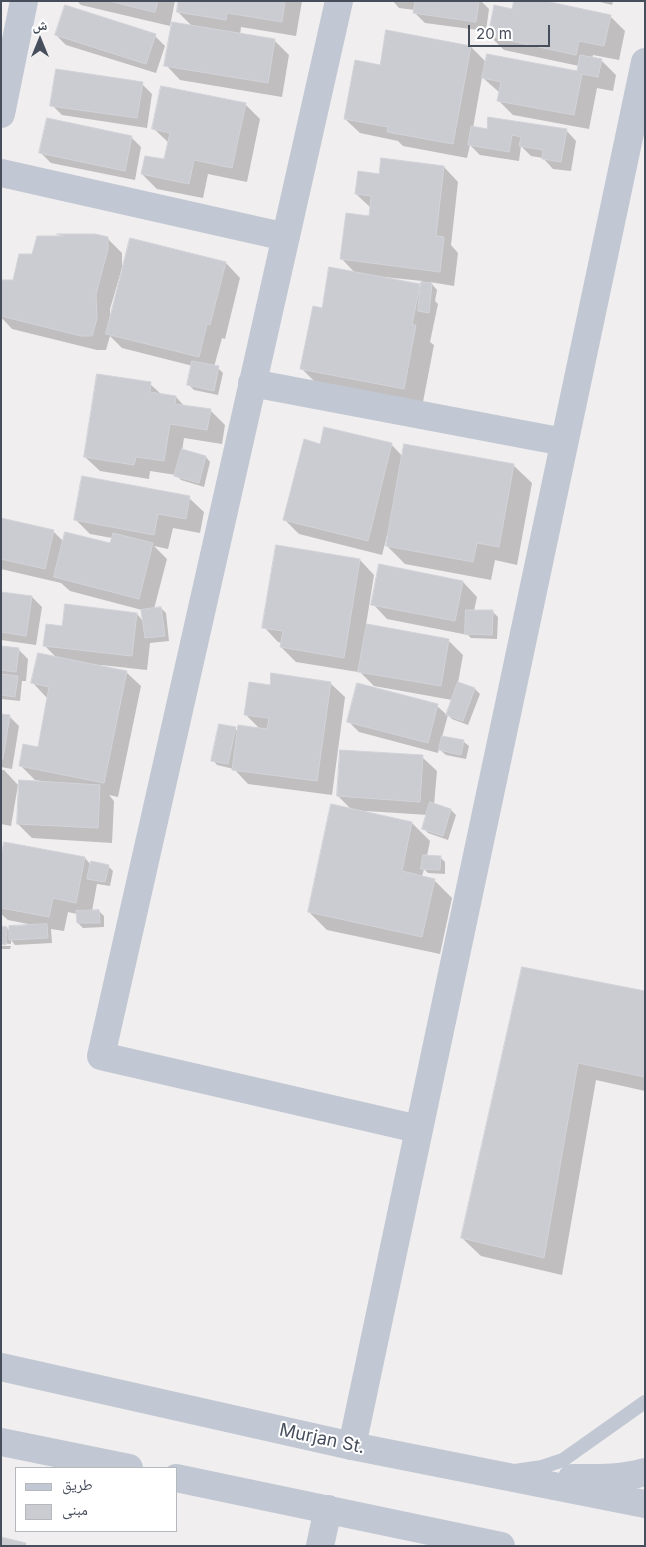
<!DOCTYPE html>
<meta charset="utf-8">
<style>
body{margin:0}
#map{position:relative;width:646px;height:1547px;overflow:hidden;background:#f0eeee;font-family:Inter,"Noto Naskh Arabic",sans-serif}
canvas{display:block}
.frame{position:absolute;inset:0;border:2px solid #464d5b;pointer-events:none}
.legend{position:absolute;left:15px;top:1467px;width:162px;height:65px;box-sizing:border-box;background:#fff;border:1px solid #b5b8bd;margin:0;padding:6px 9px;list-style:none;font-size:15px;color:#464d5b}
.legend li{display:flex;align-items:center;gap:10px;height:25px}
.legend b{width:25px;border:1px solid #b5b8bd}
.north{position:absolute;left:15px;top:15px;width:50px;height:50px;-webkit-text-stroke:4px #fff;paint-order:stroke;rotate:0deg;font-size:14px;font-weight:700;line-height:20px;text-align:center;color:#464d5b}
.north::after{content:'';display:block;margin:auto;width:18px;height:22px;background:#464d5b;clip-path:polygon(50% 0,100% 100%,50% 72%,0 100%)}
.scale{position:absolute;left:468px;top:25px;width:82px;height:22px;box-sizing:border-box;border:2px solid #464d5b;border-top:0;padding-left:6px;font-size:15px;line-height:18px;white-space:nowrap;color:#464d5b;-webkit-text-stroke:4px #fff;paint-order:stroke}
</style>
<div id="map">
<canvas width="646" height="1547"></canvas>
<div class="frame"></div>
<ul class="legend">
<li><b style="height:6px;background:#c1c7d3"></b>طريق</li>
<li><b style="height:14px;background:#caccd2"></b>مبنى</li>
</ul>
<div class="north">ش</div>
<div class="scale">20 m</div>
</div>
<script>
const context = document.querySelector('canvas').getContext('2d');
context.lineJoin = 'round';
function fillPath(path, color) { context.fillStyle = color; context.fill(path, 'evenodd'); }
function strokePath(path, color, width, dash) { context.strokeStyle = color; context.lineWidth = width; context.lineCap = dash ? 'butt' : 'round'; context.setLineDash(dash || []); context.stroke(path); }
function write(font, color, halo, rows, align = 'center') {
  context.font = font + ' Inter,sans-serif'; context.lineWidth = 4; context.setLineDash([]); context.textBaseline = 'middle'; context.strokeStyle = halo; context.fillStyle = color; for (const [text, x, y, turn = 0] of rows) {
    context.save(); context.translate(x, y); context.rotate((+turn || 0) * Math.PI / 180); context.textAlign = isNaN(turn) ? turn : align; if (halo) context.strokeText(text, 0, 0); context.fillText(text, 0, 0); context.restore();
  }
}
fillPath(new Path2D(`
 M77 1H175L170 26 81 5Z
 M180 1H302L296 36 241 27 240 35 275 41 289 55 282 97 180 80 166 65 193 27 178 12Z
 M393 1H481L489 9 486 31 425 23 415 13V10L399 8Z
 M596 1H613L612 5Z
 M513 10 610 16 625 31 619 60 593 55 592 59 601 60 616 75 613 91 597 88 589 129 513 115 498 100 500 93 482 77 473 128 488 130H566L576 141 571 171 553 169 543 158 531 156 521 146 519 161 480 155 470 145 467 158 403 146 398 141 360 133 345 119 381 66 471 47 486 62 578 72 579 66 504 50 489 35Z
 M56 35 155 36 165 46 156 73 66 45Z
 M142 84 152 94 147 128 62 115 52 105Z
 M245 104 260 119 247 182 208 174 203 198 157 189 142 174 165 161 169 143 153 128Z
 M131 137 141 147 135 180 51 163 41 153Z
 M444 167 458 182 451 245 458 253 454 286 430 282 437 290 435 301 438 304 430 342 434 345 422 407 320 387 302 369 323 310 356 274 341 258 370 217 371 208 356 194 380 175ZM384 277 422 281V288L419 286 384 279Z
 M108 239 122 253V268L110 309V317L226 263 240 278 225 339 222 338 214 367 218 368 223 373 218 395 194 390 189 385 193 366 122 348 110 336 106 350H97L12 329 1 317V284L13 281 33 255Z
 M150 384 162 395 176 397 185 407 210 410 225 425 222 444 184 438 182 451 206 457 210 462 204 487 181 480 176 475 150 471 149 479 100 471 85 457Z
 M391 444 403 457 513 465 532 483 517 565 495 560 491 580 405 564 387 546 389 536H387L382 555 299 534 284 519 321 445Z
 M189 498 204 512 200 533 173 528 168 549 154 546 167 559 154 609 161 608 166 613 169 641 150 643 147 670 101 665V667L126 672 141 686 118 797 109 795 114 801 112 843 32 838 18 824 41 781 35 780 20 765 39 748 47 698 33 683 57 658 45 646 63 627 137 614 143 621 142 610 70 591 61 583 1 569V519L53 531 64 542 111 545 112 538 90 534 75 519Z
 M360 560 374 575 366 625 448 640 463 655 458 683 475 689 480 694 468 725 452 719 448 715 442 737 464 742 469 746 466 759 446 755 439 749 438 753 359 732 348 721 437 706 447 715 452 700 374 686 358 670V672L296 662 281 647 282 643 278 642 264 627Z
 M463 582 477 597 474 611 493 612 498 617 497 639 471 638 468 635 387 619 373 604Z
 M1 593 32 597 42 607 36 645 1 640Z
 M1 647 18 649 28 659 26 681H22L20 701 1 699Z
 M330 683 345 697 332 795 248 784 234 769 217 765 213 760 235 728 238 732 261 730 245 714Z
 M1 715 9 716 19 726 12 769 1 767Z
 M422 757 437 771 434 805 451 810 456 815 448 840 428 833 424 829 428 815 366 811 365 813 412 823 430 841 427 856 440 857 445 862V874L428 873 424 869 422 876 434 880 452 898 440 954 327 930 309 912 352 810 338 796Z
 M1 770H4L18 785 11 826 1 824Z
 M85 858 91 865 108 866 113 871 110 886 97 884 92 911H99L104 916V927L83 928 78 923 77 914 68 912 64 931 51 929 52 943 15 945 11 940V944L1 943 7 928 10 931 33 925 8 920 1 914V864Z
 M1 946H11L10 949H1Z
 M523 968 645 992V1091L596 1080 562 1275 481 1256 462 1238Z`), '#0003');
const building = new Path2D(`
 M110 1H158L155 12Z
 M178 1H285L282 22 227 13 226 20 177 12Z
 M412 1H479L476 22 413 13 415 2Z
 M514 1H545L611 15 604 46 579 41 576 55 488 36 494 5 512 9Z
 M65 5 156 34 146 64 55 35Z
 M172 22 275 39 268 83 164 66Z
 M386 30 471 46 453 144 387 132 388 127 344 119 355 60 380 65Z
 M487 54 577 71 580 55 602 59 598 77 582 74 574 115 497 101 501 82 482 78Z
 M56 69 143 82 137 118 50 106Z
 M161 86 246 103 232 168 194 160 189 184 141 174 145 156 164 159 170 133 152 129Z
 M488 117 567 129 561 162 542 159 543 150 519 146 521 137 512 135 509 152 468 145 471 126 487 129Z
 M47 118 132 136 125 171 39 153Z
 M381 158 444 166 436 236 444 237 440 272 340 259 346 213 369 216 371 196 355 194 358 171 379 174Z
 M57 234H95L108 237V249L96 294 97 319 92 336H81L1 316V280H13L19 254H32L37 236H63Z
 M130 238 226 262 210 325 207 324 199 357 106 334Z
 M329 267 420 284 412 325H416L404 389 300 369 313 306 322 308Z
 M421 282 432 283 429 313 418 311Z
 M192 361 219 366 214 391 187 385Z
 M97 374 151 382 150 392 176 396 175 404 211 409 207 430 170 424 164 461 136 457 134 465 84 457Z
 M324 427 392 443 368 541 283 520 304 439 320 444Z
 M404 444 514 464 499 547 477 543 473 562 386 546Z
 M182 449 206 456 199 483 174 476Z
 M82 476 190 496 186 519 158 514 154 535 74 520Z
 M1 518 54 530 45 569 1 559Z
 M65 532 110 543 113 533 153 543 139 599 54 577Z
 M276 545 360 559 344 658 280 647 283 631 262 628Z
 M379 564 463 581 455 621 371 605Z
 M1 592 32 596 26 636 1 632Z
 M65 604 137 613 132 656 43 646 46 624 62 626Z
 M161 607 165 636 145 638 141 610Z
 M466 610H493L492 635 465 634Z
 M367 624 449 639 441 686 358 672Z
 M1 646 19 648 16 672 1 670Z
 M38 653 127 671 104 783 19 766 23 744 38 747 49 687 31 683Z
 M271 673 331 682 317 781 232 770 238 725 267 729 269 718 244 715 249 682 270 685Z
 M1 674 18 676 15 697 1 695Z
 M458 682 475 688 463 721 446 715Z
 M357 683 438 704 428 743 347 722Z
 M1 714 10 715 3 759H1Z
 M219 724 236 727 228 764 211 761Z
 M442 736 464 740 461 755 439 750Z
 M340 750 423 755 420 802 337 796Z
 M19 780 100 785 98 828 17 824Z
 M430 802 451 809 443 836 422 829Z
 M331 804 412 822 402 871 435 879 422 937 308 912Z
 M4 842 85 857 76 903 53 898 49 917 1 908V857Z
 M423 855 441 856 440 870 421 869Z
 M91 861 109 865 105 882 87 879Z
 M99 910 100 923H77L76 911Z
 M47 924 48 938 9 940V926Z
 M1 926 7 927 6 945 1 944Z
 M522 967 645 991V1077L578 1063 544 1258 461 1238Z
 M1 1537 26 1543 25 1546H1Z`);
fillPath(building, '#caccd2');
strokePath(building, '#d2d3d9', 1);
strokePath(new Path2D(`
 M515 1471 542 1467 563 1460 645 1402`), '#c1c7d3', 14);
strokePath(new Path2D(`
 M339 1 101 1056 418 1129
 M1 114 24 1
 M1 173 286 237
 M252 383 564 442
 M352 1446 645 62
 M320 1546 328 1509`), '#c1c7d3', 28);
strokePath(new Path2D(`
 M1 1367 352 1446 645 1504
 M1 1442 129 1468
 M176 1478 501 1546
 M572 1478C596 1478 621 1479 645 1472`), '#c1c7d3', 28);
write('18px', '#464d5b', '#fff', [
 ["Murjan St.",322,1439,12]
]);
</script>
